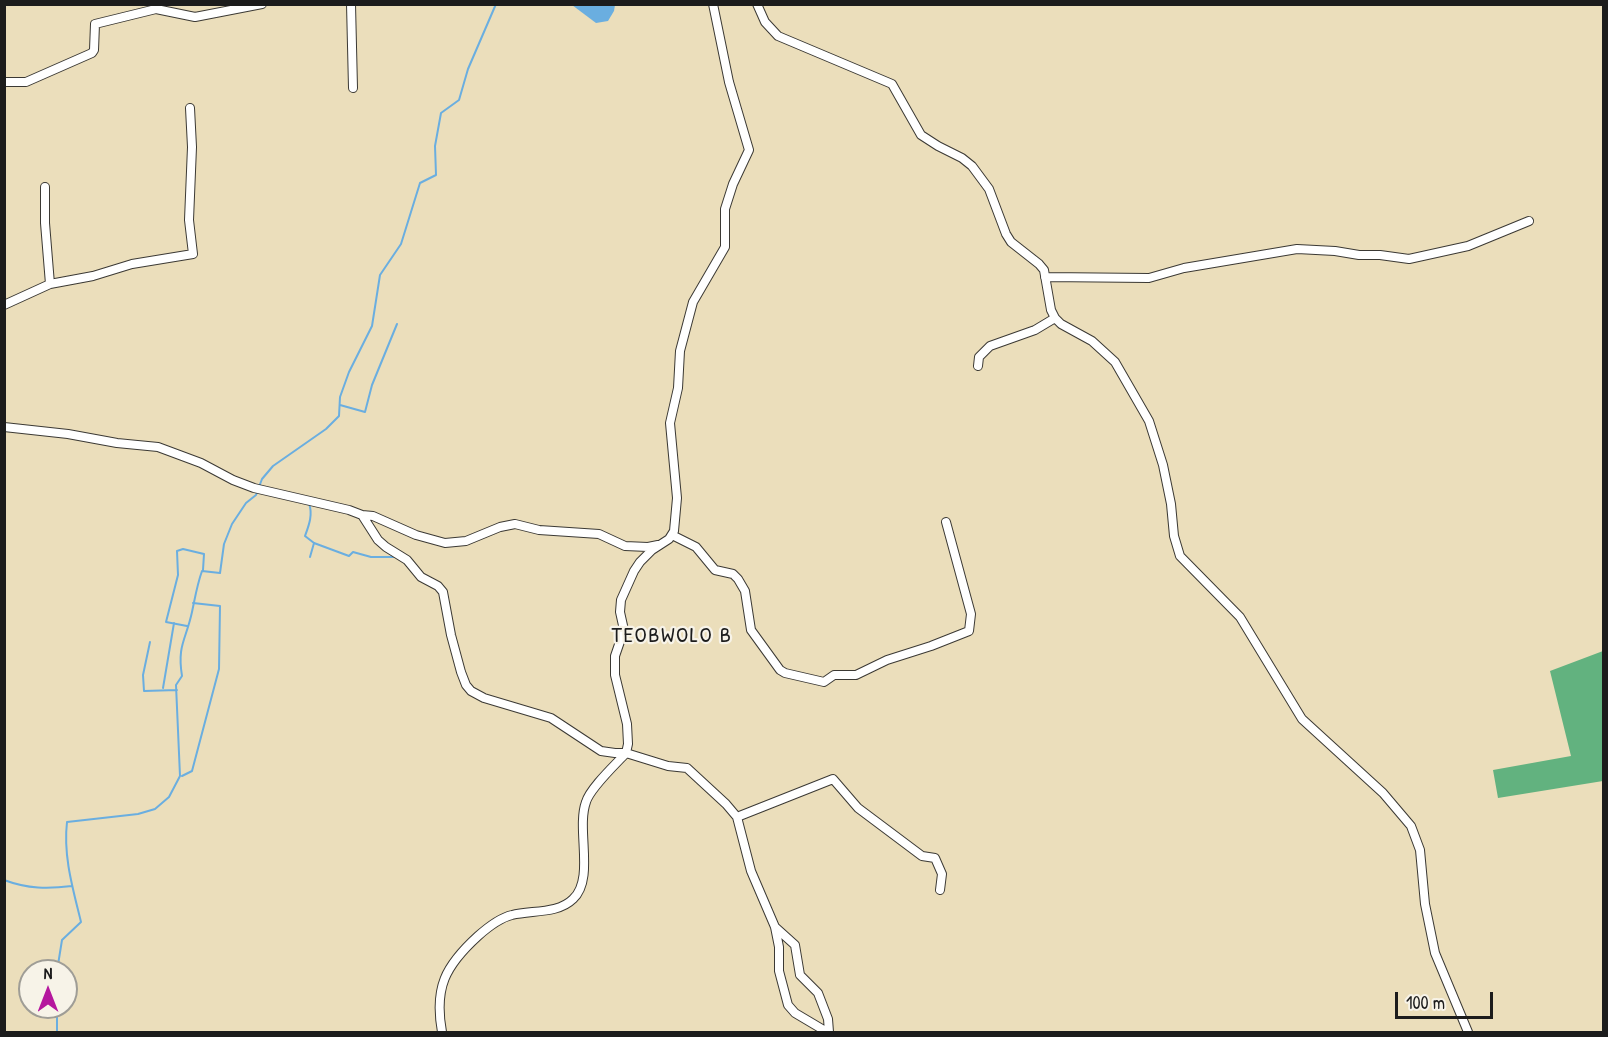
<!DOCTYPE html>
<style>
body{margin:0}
#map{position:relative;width:1608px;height:1037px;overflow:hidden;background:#ebdebb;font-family:"Patrick Hand",sans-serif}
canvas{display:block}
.frame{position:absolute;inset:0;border:6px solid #1c1c1c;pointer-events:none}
.north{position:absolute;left:18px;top:959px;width:60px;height:60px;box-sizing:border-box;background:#f7f3e8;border:2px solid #9f9d96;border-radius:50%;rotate:0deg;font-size:16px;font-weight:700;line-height:24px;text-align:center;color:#1c1c1c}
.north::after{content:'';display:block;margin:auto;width:21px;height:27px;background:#b5179e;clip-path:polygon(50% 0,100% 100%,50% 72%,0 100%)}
.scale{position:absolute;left:1395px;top:992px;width:98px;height:27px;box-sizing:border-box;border:3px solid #1c1c1c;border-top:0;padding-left:8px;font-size:18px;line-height:21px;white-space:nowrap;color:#1c1c1c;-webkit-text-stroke:4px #f7f3e8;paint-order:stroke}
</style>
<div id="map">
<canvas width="1608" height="1037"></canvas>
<div class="frame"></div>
<div class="north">N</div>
<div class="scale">100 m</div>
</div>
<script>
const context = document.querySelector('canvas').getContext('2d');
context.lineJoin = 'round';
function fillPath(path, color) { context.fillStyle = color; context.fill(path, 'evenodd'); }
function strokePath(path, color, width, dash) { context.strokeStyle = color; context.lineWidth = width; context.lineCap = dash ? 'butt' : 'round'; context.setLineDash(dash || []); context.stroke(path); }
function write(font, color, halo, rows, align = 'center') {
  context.font = font + ' "Patrick Hand",sans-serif'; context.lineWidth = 4.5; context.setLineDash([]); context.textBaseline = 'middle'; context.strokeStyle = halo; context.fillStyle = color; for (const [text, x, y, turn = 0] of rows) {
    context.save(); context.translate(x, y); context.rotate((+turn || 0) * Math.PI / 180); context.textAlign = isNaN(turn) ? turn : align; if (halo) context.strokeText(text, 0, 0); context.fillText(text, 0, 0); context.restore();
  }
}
fillPath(new Path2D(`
 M1603 651V781L1498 798 1493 770 1571 756 1550 671Z`), '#62b27f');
fillPath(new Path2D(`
 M572 5H615L614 11 608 21 596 23Z`), '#6aaee0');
strokePath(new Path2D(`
 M340 405 365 412 372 385 397 324
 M309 503C313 515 309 525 305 536L314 543 349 556 353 552 371 557H396
 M310 557 314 543
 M187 626 166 622 178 575 177 551 183 549 204 554 203 570
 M150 642 143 675 144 691 177 690
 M163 688 174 623
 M182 776 192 771 219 669 220 606 193 603
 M4 880C28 889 48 889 72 886
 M57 971 62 940 81 922C73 889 63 856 67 822L138 814 155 809 169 797 180 776 176 685 182 676C177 645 186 640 192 612 195 598 197 585 202 571L220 573 224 544 232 524 246 503 256 495 262 479 273 466 326 429 339 416 340 397 349 372 372 326 380 275 401 244 420 183 436 175 435 146 441 113 459 100 468 69 496 4
 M57 1032V1007`), '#6aaee0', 2);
const minor = new Path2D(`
 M351 4 353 88
 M757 4 765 22 778 36 892 84 921 135 938 146 962 158 972 166 989 189 1006 234 1011 242 1039 264 1044 270 1051 310 1055 318 1061 324 1092 341 1115 362 1149 421 1163 465 1171 504 1174 536 1180 556 1240 617 1302 719 1383 793 1411 826 1420 850 1425 904 1435 953 1468 1032
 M4 82H26L92 53 94 50 95 24 156 9 195 17 262 4
 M1045 277 1149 278 1184 268 1297 249 1335 251 1359 255H1380L1409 259 1468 246 1529 221
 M50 284 93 276 132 264 193 254 189 220 192 147 190 108
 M4 305 50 284 45 223V187
 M978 366 979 357 990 346 1035 330 1055 318
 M4 427 68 434 117 443 158 447 201 463 233 480 254 488 349 510 362 515 378 540 386 547 407 560 421 577 438 586 443 592 451 635 461 672 466 685 471 691 484 698 551 718 601 751 615 753H626L668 766 687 768 726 804 737 817 751 871 775 927 779 947V971L788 1005 795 1013 827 1032
 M362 515 373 516 416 535 445 543 466 541 500 527 515 524 539 530 599 534 625 546 648 547 658 545
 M672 535 696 547 715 570 733 574 738 579 745 591 751 630 780 670 785 673 824 682 834 675H856L887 660 931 646 969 631 971 614 946 522
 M737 817 833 779 858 808 922 856 935 858 942 874 940 890
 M775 927 795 945 800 975 818 993 828 1019 829 1032
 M442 1032C434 988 445 966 478 936 487 928 499 918 512 915 531 910 558 914 573 899 595 879 576 829 586 802 590 788 616 764 626 753L628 744 627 724 615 675V656L624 630 620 612 621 600 634 571 640 562 652 550 669 539 674 531 677 498 670 423 678 388 680 351 693 302 725 247V209L733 184 749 150 729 82 713 4`);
strokePath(minor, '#3b3934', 10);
strokePath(minor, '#fff', 8);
context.letterSpacing = '1.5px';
write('22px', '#1c1c1c', '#f7f3e8', [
 ["TEOBWOLO B",672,636]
]);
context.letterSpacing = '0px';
</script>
